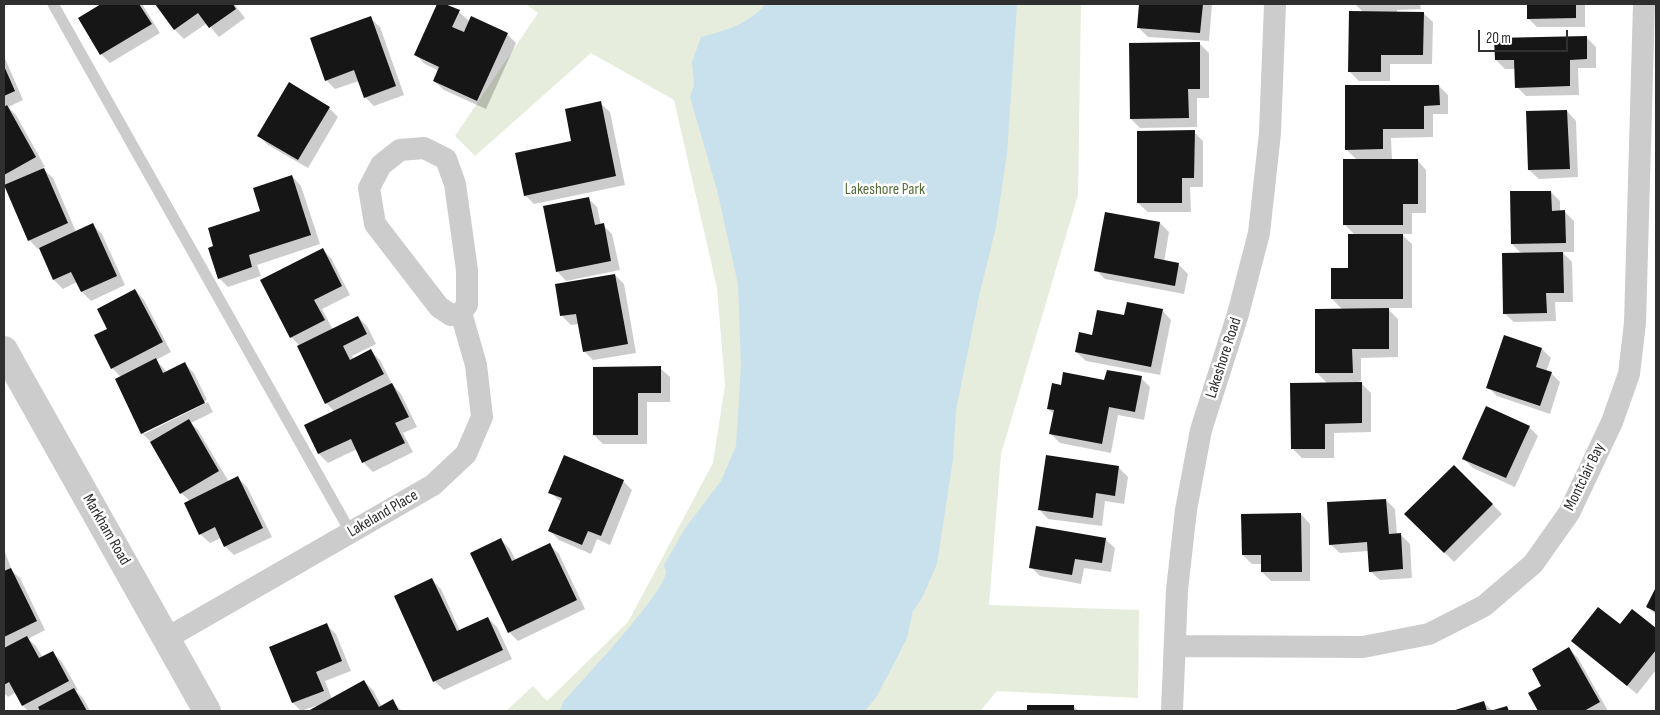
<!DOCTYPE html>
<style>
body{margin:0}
#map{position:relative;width:1660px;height:715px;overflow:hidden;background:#fff;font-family:"Sofia Sans Condensed",sans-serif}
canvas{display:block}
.frame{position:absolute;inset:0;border:5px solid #2f2f2f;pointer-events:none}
.scale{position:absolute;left:1478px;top:30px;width:90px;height:22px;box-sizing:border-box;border:2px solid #2f2f2f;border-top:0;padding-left:6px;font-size:15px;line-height:18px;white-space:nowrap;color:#2f2f2f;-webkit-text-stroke:4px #fff;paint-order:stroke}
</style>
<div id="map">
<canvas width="1660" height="715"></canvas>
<div class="frame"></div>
<div class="scale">20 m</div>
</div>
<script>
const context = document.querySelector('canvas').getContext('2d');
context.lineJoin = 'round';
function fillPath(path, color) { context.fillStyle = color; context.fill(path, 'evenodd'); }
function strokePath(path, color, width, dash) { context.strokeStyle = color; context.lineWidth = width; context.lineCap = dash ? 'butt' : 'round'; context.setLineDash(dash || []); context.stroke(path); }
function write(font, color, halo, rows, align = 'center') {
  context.font = font + ' "Sofia Sans Condensed",sans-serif'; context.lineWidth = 5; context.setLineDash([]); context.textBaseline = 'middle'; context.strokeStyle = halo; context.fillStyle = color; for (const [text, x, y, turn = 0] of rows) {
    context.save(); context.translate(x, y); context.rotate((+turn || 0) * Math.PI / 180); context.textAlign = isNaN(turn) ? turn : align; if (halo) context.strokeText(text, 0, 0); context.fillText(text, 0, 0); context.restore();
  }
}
fillPath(new Path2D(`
 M526 4H1081L1078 195 1001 454 989 605 1139 610 1138 698 997 691 980 711H506L533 686 547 701 628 622 713 463 725 385 717 288 674 100 591 53 475 156 455 136 538 13Z`), '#e6eddc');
fillPath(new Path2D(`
 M766 4H1017L1007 154 996 227 980 292 956 410 953 459 937 564 922 598 913 611 907 638 877 696 865 711H560L563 702C581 682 664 594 666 572 666 570 664 567 664 565L686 527 721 481 736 446 741 366 738 284 717 190 690 97 694 85 692 62 701 37C727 30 747 25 766 4Z`), '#c8e1ed');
fillPath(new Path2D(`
 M104 4H142L160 33 110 63 101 54 80 18Z
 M157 4H234L245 18 219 37 207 23 184 39 175 30Z
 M439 4 459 12 470 22 507 34 516 43 486 109 444 90 434 81 439 71 425 64 416 55Z
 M1140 4H1212L1209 41 1148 37 1138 27Z
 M1355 4H1420L1421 9 1397 10V13H1423L1433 22 1432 64H1390V81H1359L1349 71 1363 12Z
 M1528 4H1585V27H1537L1528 18Z
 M370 18 380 27 404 95 374 106 365 97 359 81 335 89 326 80Z
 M1586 37 1596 47V68H1578L1579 95 1526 96 1517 87 1516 69H1505L1496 60Z
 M1199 43 1209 53V98H1197V127L1140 128 1131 119Z
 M4 56 23 100 8 107 16 115 45 167 42 168 53 178 76 232 93 225 102 234 125 285 91 301 82 292 77 282 63 289 54 280 40 248 38 249 29 240 4 184Z
 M1439 86 1448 95V114H1433V137L1391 138 1392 160H1417L1426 170V213H1412V234H1401L1412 244V308H1387L1398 319V357L1361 358V381H1359L1371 393V432L1334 433V458H1302L1293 449 1328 384 1317 373 1343 310 1332 299 1349 269 1355 235 1344 224 1357 160 1346 149Z
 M600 103 610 112 625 185 534 204 525 195 573 142Z
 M329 108 338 117 308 168 268 145 259 136Z
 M1567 111 1576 121 1578 177 1539 179 1529 170Z
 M1194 132 1203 141V187H1190L1191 212H1148L1138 203Z
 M292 176 301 186 320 244 257 265 261 276 228 287 219 278 215 247 261 212Z
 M1551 192 1560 201V212H1565L1574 221V252H1562L1572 262 1573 302H1555L1556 321 1514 322 1504 313 1522 254 1512 244Z
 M588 198 597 207 601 225H603L612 234 620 270 566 281 557 271Z
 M1160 223 1169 232 1164 262 1179 265 1188 274 1184 294 1105 279 1096 270Z
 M322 249 331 258 350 295 322 309 333 330 358 317 367 326 376 344 352 356 354 360 371 351 380 360 392 384 401 394 417 427 403 433 413 452 373 472 363 462 357 449 328 463 319 454 306 426 335 412 326 403 300 346 291 337Z
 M615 275 624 284 636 353 593 360 584 351 579 324 571 325 562 316Z
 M135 290 144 300 171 352 156 360 167 372 185 364 194 373 207 400 144 431V434L208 402 213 412 191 423 198 430 229 482 238 478 247 487 272 537 234 555 225 546 221 538 210 543 200 534 190 501 181 493 151 442 142 433 121 377 112 368 108 329Z
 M1162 310 1171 320 1160 375 1086 361 1076 352 1093 336 1125 316Z
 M1505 337 1542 349 1551 358 1546 372 1551 373 1560 382 1550 414 1497 396 1488 387Z
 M660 368 670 377V402H647V444H603L594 435Z
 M1141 378 1150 387 1144 420 1118 415 1111 453 1060 443 1050 433 1054 414 1048 409 1062 386Z
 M1529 427 1538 436 1515 487 1473 468 1464 459Z
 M1454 466 1502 514 1454 562 1406 514Z
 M1118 467 1128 477 1124 504 1105 501 1102 526 1048 519 1039 509Z
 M623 481 632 490 610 545 597 539 591 554 559 540 550 531 562 503 550 492Z
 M1386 500 1395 509 1397 535H1401L1410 544 1412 578 1380 580 1370 571 1369 551 1340 553 1330 544Z
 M1301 514 1310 524V581H1271L1262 572V564H1252L1243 555Z
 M1105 539 1115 548 1111 572 1084 568 1081 584 1040 576 1031 567Z
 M501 540 510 549 516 561 550 545 559 554 585 609 518 641 509 632Z
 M4 549 12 571 20 578 45 630 28 639 36 646 43 658 53 653 62 662 78 690 76 691 83 698 90 711H42L41 710 28 711 23 706 16 692 8 697 4 693V650L6 648 4 645Z
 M432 580 441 589 460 631 488 618 497 627 512 659 444 690 434 681Z
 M1656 590V615L1648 607Z
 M1632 611 1656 630V670L1637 694 1573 641 1620 626Z
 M327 625 336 634 351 671 325 681 332 699 364 681 373 690 382 707 392 701 402 711H311L317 708 316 706 301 711 293 703 271 647Z
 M1569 649 1578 658 1608 711H1540L1530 694 1543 686Z
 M1484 703 1493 711H1455Z
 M1028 706H1073L1079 711H1028Z`), '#0003');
fillPath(new Path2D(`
 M101 4H139L152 24 100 55 78 18Z
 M155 4H233L236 9 209 28 198 13 174 30Z
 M437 4H445L460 10 452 27 464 32 471 16 508 33 477 101 433 81 439 67 414 55Z
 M1139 4H1203L1200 33 1137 28Z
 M1527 4H1576V18L1527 19Z
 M1349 11 1424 12 1423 55H1381V72H1348Z
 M371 16 396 86 364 98 354 70 325 81 310 38Z
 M1587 36V59L1570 60V86L1515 88 1514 60H1495L1494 38Z
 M1200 42V89H1188L1189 118 1130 119 1129 43Z
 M4 66 15 91 4 96Z
 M289 82 330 107 298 160 257 136Z
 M1345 85H1439L1440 105 1424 106V129H1383V149L1345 150Z
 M601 101 616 176 524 196 515 153 571 141 565 109Z
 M7 105 36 157 4 175V107Z
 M1567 110 1570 169 1528 170 1526 111Z
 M1195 130 1194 178H1182V203H1137V131Z
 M1343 159H1418V204H1403V225H1343Z
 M44 168 68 223 28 241 4 185Z
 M292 175 311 235 249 255 252 267 218 279 208 248 213 246 208 228 260 211 253 188Z
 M1510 191H1551L1552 211 1565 210 1566 243 1511 244Z
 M589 197 595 225 604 223 611 261 556 272 543 206Z
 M1105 212 1160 222 1154 258 1179 263 1175 286 1094 271Z
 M93 223 117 276 81 292 71 272 53 280 39 248Z
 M1348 234H1403V299H1331V268H1348Z
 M323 248 342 286 314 300 325 320 290 338 260 280Z
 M1563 252 1564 293H1546L1547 313 1503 314 1502 253Z
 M615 274 628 344 583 352 576 314 560 316 555 284Z
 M135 289 163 342 111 369 94 335 107 329 97 309Z
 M1127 302 1163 309 1151 367 1075 352 1079 332 1092 335 1097 310 1124 315Z
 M1389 308V349H1352L1353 373H1315V309Z
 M358 316 367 334 343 346 350 360 371 349 384 374 325 404 297 346Z
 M1504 335 1542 348 1536 367 1552 372 1540 406 1486 388Z
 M156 358 163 373 185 362 205 403 141 434 115 379Z
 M661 366V393H638V435H593V367Z
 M1107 370 1142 376 1135 412 1109 407 1102 444 1049 434 1054 410 1047 409 1052 383 1061 385 1063 372 1104 380Z
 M1362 382V423L1325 424V449H1291L1290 383Z
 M392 383 409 417 395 423 405 443 362 463 351 439 318 454 304 425Z
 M1486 406 1530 426 1506 478 1462 459Z
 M189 419 219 471 180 494 150 442Z
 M564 455 624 480 601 536 588 531 582 545 548 531 562 498 548 493Z
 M1046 455 1119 466 1115 496 1096 493 1093 518 1038 510Z
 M1454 465 1493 504 1444 553 1404 514Z
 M238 476 263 528 224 547 215 527 199 535 184 503Z
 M1386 499 1389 534 1401 533 1403 569 1369 572 1367 542 1329 545 1327 502Z
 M1301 513 1302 572H1261V555H1242L1241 514Z
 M1036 526 1106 538 1102 563 1075 559 1072 575 1029 568Z
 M501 538 512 561 550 543 577 600 508 633 470 553Z
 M11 568 37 621 4 637V571Z
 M432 578 457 631 488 617 503 650 433 682 394 596Z
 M1656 587V612L1646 607Z
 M1598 607 1620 624 1632 609 1656 628V650L1627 686 1571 641Z
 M327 623 342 661 316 672 324 691 292 703 269 647Z
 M27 636 39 658 53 651 69 681 22 706 9 682 4 685V648Z
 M1569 647 1600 702 1584 711H1538L1528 693 1541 686 1532 669Z
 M364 680 379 707 393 699 399 711H308Z
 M74 688 87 711H40L38 707Z
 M1484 701 1487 711H1452Z
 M1027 705H1074V711H1027Z
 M1507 706 1509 711H1490Z`), '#161616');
strokePath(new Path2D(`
 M53 4 351 533`), '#ccc', 11);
strokePath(new Path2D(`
 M424 148 446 159 455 184 467 270V305L461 313 451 315 439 307 375 224 369 188 381 165 400 150Z
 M167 638 433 485 466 454 482 417 476 365 461 313
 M1175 646 1363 647 1429 634 1484 606 1533 564 1569 513 1612 422 1629 374 1635 323 1644 4
 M1172 711 1177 590 1186 510 1201 430 1238 314 1259 233 1270 133 1275 4`), '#ccc', 22);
strokePath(new Path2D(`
 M4 350 207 711`), '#ccc', 28);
write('16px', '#556d3a', '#fff', [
 ["Lakeshore Park",885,190]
]);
write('16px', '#2f2f2f', '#fff', [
 ["Lakeshore Road",1224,358,-72],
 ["Montclair Bay",1585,477,-64],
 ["Lakeland Place",383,514,-30],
 ["Markham Road",106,530,60]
]);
</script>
